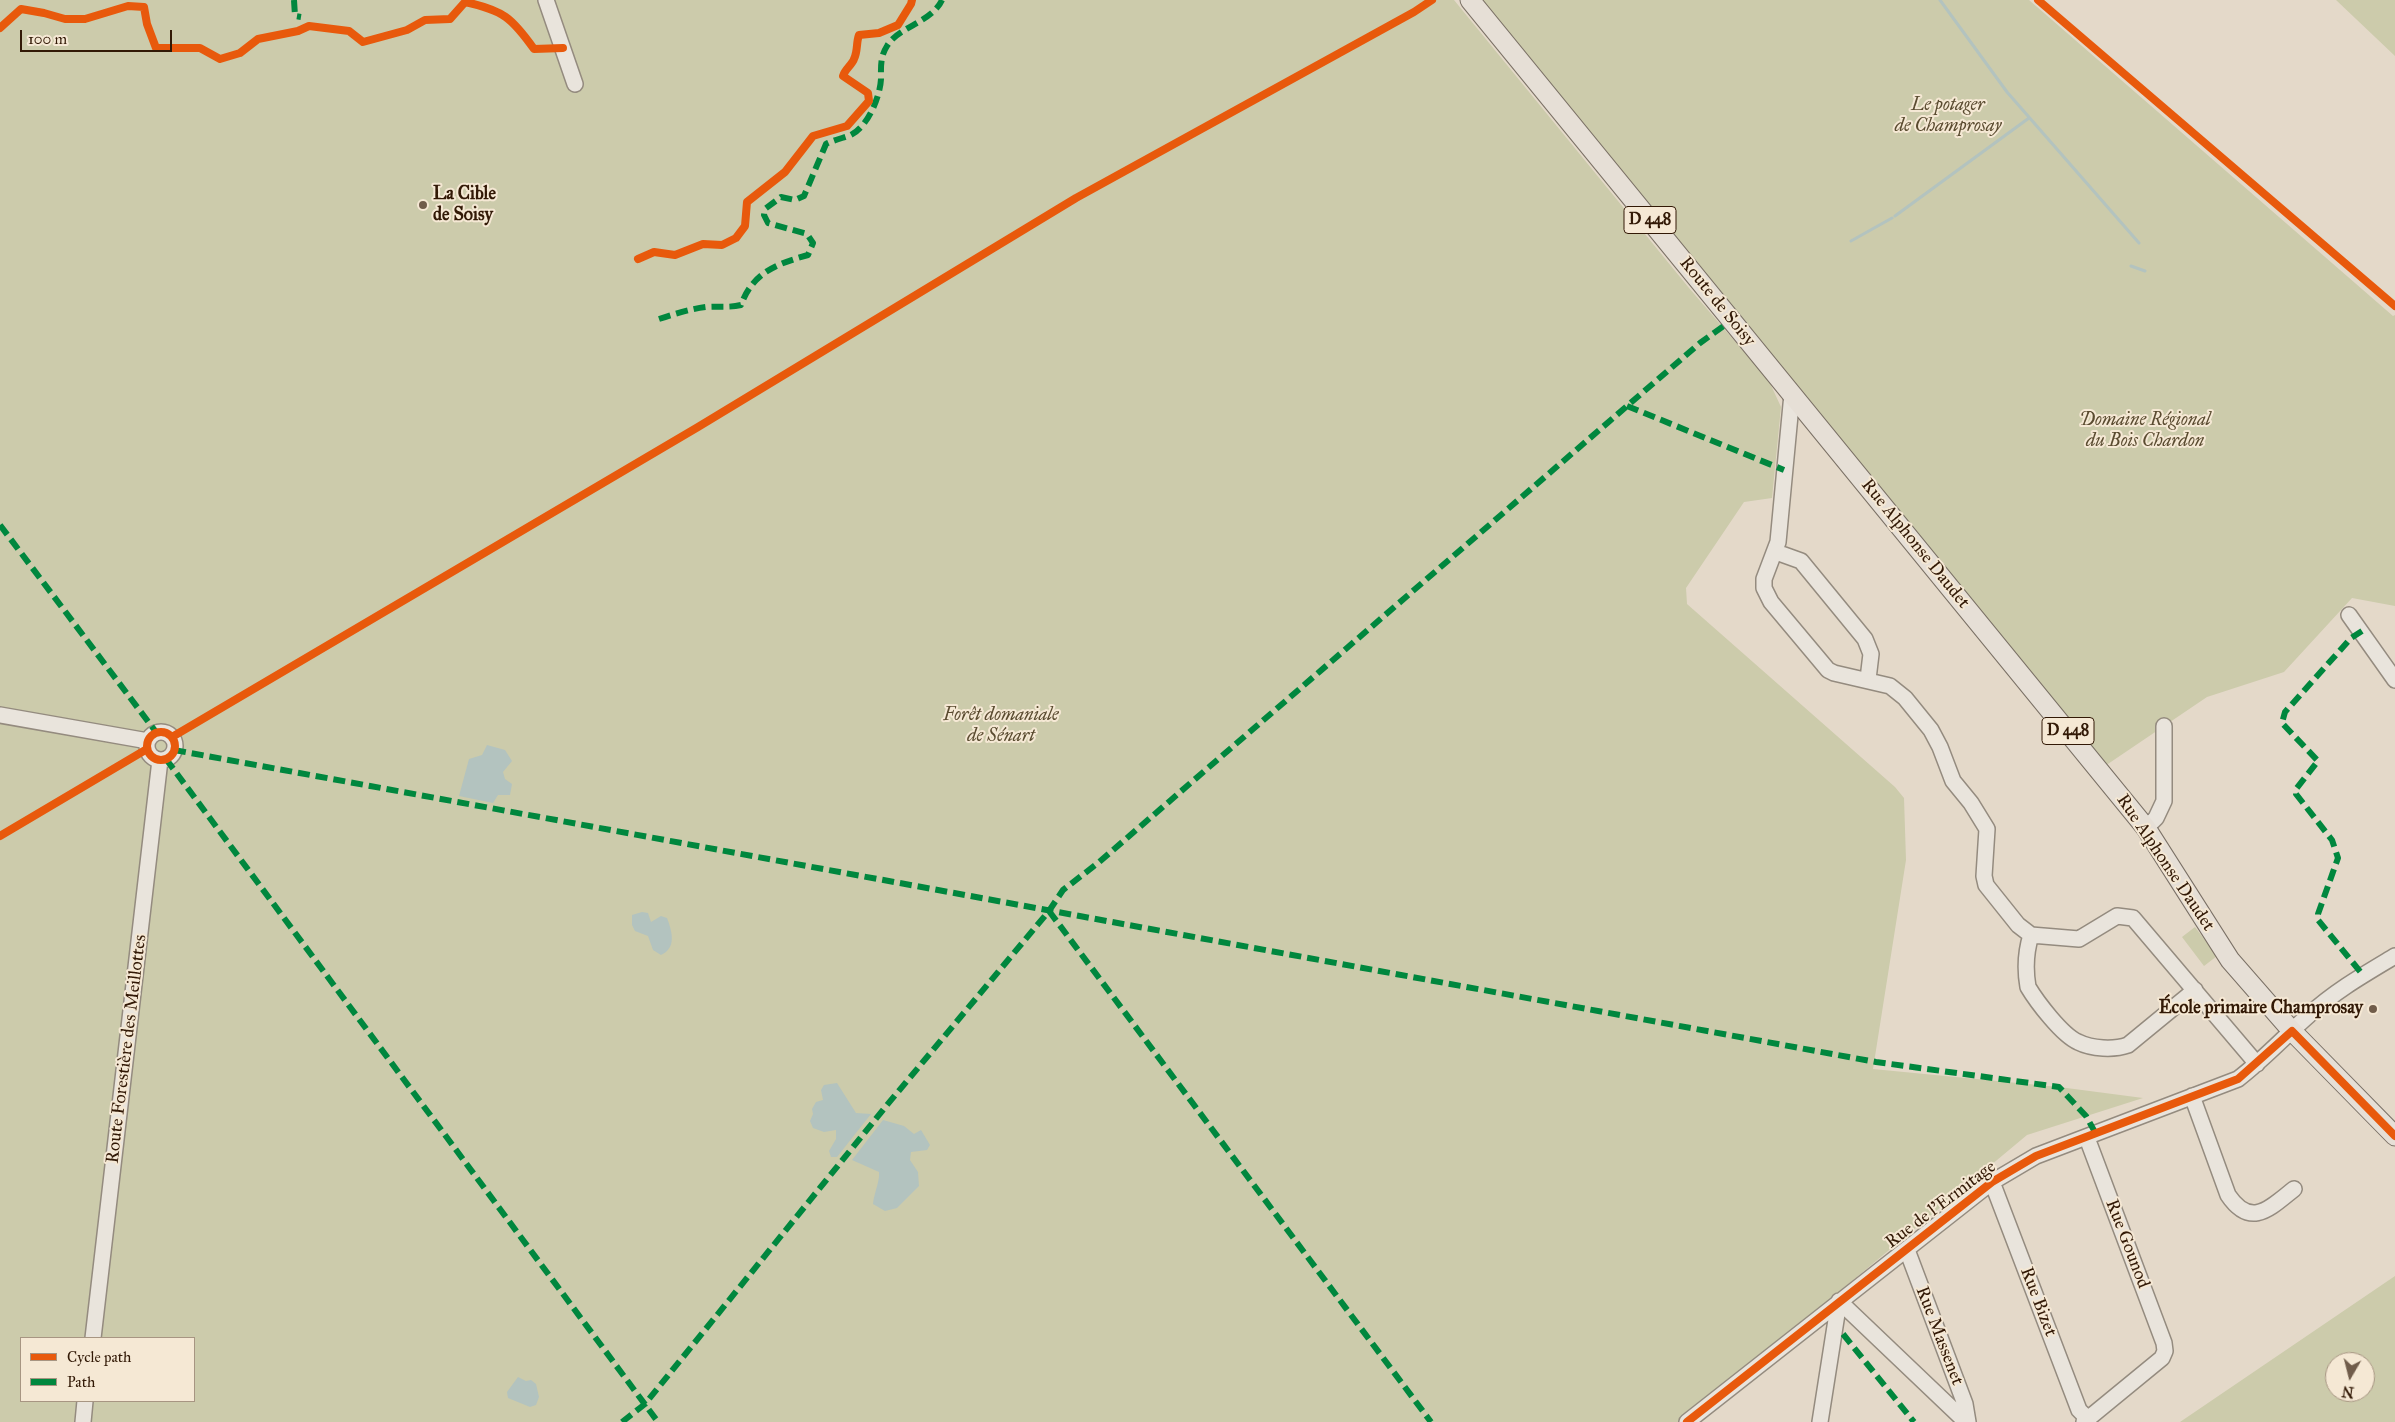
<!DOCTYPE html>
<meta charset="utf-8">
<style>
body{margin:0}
#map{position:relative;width:2395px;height:1422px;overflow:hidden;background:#e4d9c9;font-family:"IM FELL Great Primer",serif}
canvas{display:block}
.legend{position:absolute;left:20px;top:1337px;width:175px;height:65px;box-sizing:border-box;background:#f5e8d4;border:1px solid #a79582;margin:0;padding:6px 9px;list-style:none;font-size:15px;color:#321906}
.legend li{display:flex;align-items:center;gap:10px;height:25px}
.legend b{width:25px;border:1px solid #a79582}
.north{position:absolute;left:2325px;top:1352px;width:50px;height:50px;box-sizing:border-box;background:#f5e8d4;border:1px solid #a79582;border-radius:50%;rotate:188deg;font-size:14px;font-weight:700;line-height:20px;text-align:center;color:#321906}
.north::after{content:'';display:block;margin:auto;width:18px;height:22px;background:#705c4a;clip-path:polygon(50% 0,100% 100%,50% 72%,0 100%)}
.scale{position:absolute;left:20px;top:30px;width:152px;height:22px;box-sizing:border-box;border:2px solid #321906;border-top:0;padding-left:6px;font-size:15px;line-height:18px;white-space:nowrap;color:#321906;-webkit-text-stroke:4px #f5e8d4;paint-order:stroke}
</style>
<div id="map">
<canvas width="2395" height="1422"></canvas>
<ul class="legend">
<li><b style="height:6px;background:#e8590c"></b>Cycle path</li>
<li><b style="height:6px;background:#00873e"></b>Path</li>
</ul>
<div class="north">N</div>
<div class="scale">100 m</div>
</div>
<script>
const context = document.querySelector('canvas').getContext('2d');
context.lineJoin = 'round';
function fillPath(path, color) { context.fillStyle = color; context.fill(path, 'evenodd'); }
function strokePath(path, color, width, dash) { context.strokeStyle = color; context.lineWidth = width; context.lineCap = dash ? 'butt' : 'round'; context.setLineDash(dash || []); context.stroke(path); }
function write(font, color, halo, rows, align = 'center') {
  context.font = font + ' "IM FELL Great Primer",serif'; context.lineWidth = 4; context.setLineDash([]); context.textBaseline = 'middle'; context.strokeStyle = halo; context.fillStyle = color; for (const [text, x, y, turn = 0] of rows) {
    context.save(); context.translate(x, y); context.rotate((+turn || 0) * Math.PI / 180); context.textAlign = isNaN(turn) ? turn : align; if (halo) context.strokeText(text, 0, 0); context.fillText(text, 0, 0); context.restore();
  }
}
fillPath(new Path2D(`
 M0 0H1454L1689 288 1769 381 1781 407 1772 498 1744 502 1686 588 1687 604 1895 787 1904 798 1906 860 1873 1069 2059 1087 2143 1098 2027 1135 1683 1422H0ZM21 1338H194V1401H21Z
 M1470 0H2029L2393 316 2395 315V606L2352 598 2284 672 2207 697 2099 770Z
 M2336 0H2395V56Z
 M2195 927 2217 956 2204 966 2182 937Z
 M2395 1276V1422H2180ZM2335 1362H2365V1392H2335Z`), '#cccbab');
fillPath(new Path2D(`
 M487 745 505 750 512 761 503 772 505 779 512 784 510 795H498L493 803 459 796 469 759 482 755Z
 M642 912 648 913 651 922 661 916 667 918C672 931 677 948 661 955L653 950 648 936 635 931 632 925V915Z
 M837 1083 856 1113 871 1114 837 1157H831L829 1151 836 1139V1130L824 1132 813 1128 810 1121 813 1114 812 1109 816 1102 823 1100 821 1090 824 1085Z
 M883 1120 904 1126 914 1134 921 1130 930 1145 927 1150 911 1152 910 1160 918 1172 919 1186 897 1208 885 1211 873 1204C874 1193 880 1181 879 1172L852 1160Z
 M518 1377 526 1381 531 1380 536 1384 539 1397 536 1405 530 1407 508 1398 507 1392Z`), '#b3c3bf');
strokePath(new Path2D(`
 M1940 0 2007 92 2139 243
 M1895 216 2029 118
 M1851 241 1892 218
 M2131 266 2145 271`), '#b3c3bf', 3);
const minor = new Path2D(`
 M546 0 575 84
 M1792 394 1778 542 1764 579V588L1771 602 1828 670 1834 673 1890 686 1905 698 1931 730 1940 747 1953 781 1971 803 1987 829 1984 876 1986 885 2018 925 2031 935 2079 939 2117 916 2133 918 2257 1064
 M1776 552 1801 561 1865 639 1871 654 1868 679
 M2349 615 2395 680
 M0 715 148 741
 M147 746a14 14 0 1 1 28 0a14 14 0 1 1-28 0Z
 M2146 828 2156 818 2164 801V726
 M2031 935C2026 951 2025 970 2028 987 2037 1002 2062 1035 2078 1042 2092 1049 2114 1050 2128 1045L2195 990
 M2192 1096 2228 1195C2251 1229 2270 1208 2294 1189
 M1992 1182 2079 1410 2088 1419
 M1907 1250 1965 1404 1968 1422
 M1839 1301 1966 1422
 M93 1338 160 760
 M83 1422 85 1401
 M1687 1422 1992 1182 2036 1156 2238 1079C2263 1060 2285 1036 2309 1015 2335 991 2365 974 2395 956
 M1820 1422 1839 1301
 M2084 1422 2162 1358 2165 1351 2164 1343 2087 1138`);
const major = new Path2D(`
 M1470 0 2146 828 2230 960 2292 1031 2395 1136`);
strokePath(minor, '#948b7f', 18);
strokePath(major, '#7a7065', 21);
strokePath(minor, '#e9e4dc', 15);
strokePath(major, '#e6dfd6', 19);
strokePath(new Path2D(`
 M294 0 295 16 301 17
 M659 319C674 314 690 309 706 307 718 306 729 308 741 305 753 272 777 264 808 255L813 243 807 234 768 223 764 215 765 209 781 197 795 200 804 196 826 144C834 140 843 138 851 135 868 126 880 97 881 79 881 67 880 57 887 46 898 27 932 22 942 0
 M1627 406 1784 470
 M0 525 156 732
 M2362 631 2351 638 2285 712 2282 723 2318 761 2296 789V794L2332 840 2338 858 2318 914V920L2363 975
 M174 750 1876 1062 2059 1087 2086 1116 2096 1134
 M166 759 658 1422
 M1049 911 1431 1422
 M1843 1334 1914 1422
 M622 1422 645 1404 887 1105 1049 911 1063 890 1098 863 1700 343 1732 320`), '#00873e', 6, [12, 6]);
strokePath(new Path2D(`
 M2038 0 2395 306
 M0 28 21 9 44 13 65 19H85L128 6 144 7 147 24 156 48H200L220 59 240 53 258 39 298 31 309 26 349 31 363 42 407 30 425 20 450 19 465 2C503 10 512 18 534 49L563 48
 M638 259 654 252 675 255 703 244 722 245 736 238 745 226 747 202 785 172 813 136 847 126 869 101 868 93 843 76C845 69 852 65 854 59 858 51 856 43 859 35L879 33 898 25 911 4 912 0
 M147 746a14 14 0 1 1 28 0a14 14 0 1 1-28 0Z
 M172 737 698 427 1076 198 1414 12 1432 0
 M0 836 147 749
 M1687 1422 1992 1182 2036 1156 2238 1079 2292 1031 2395 1136`), '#e8590c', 8);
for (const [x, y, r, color] of [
 [423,205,5,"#705c4a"],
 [2373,1009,5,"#705c4a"]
]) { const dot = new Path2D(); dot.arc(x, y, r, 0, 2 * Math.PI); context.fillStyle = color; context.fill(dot); strokePath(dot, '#f5e8d4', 2); }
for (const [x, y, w] of [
 [1650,220,52],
 [2068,731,52]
]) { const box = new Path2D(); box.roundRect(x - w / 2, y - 13.5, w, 27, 4); context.fillStyle = '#f5e8d4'; context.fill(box); strokePath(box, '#321906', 1); }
write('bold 16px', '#321906', null, [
 ["D 448",1650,220],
 ["D 448",2068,731]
]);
write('italic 18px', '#5a4b30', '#f5e8d4', [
 ["Le potager",1948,106],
 ["de Champrosay",1948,127],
 ["Domaine Régional",2145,421],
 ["du Bois Chardon",2145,442],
 ["Forêt domaniale",1001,716],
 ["de Sénart",1001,737]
]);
write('bold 18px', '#321906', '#f5e8d4', [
 ["La Cible",433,195],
 ["de Soisy",433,216],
 ["École primaire Champrosay",2363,1009,"right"]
], 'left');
write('18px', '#321906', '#f5e8d4', [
 ["Route de Soisy",1717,302,51],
 ["Rue Alphonse Daudet",1915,544,51],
 ["Rue Alphonse Daudet",2165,863,56],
 ["Route Forestière des Meillottes",127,1049,-83],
 ["Rue de l'Ermitage",1941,1205,-37],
 ["Rue Gounod",2127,1244,69],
 ["Rue Bizet",2038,1302,69],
 ["Rue Massenet",1939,1336,69]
]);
</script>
